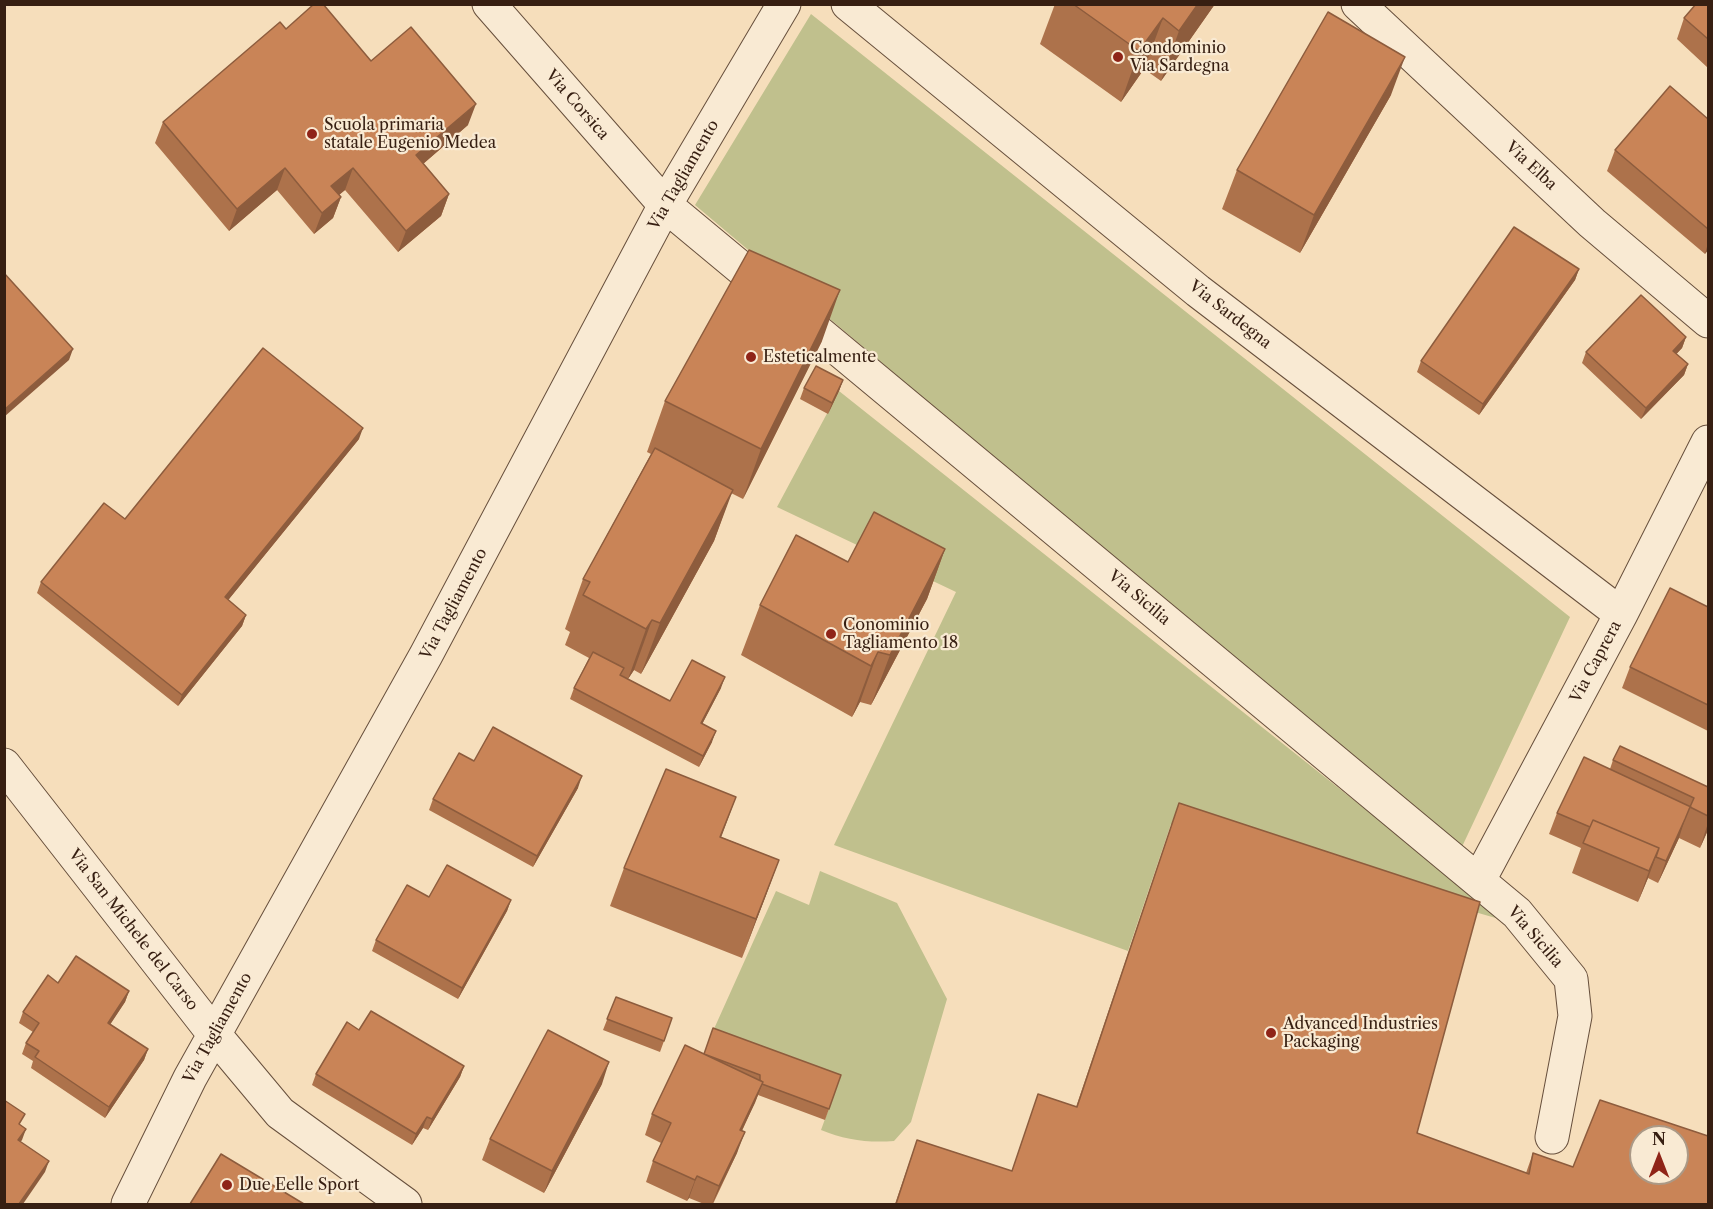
<!DOCTYPE html>
<style>
body{margin:0}
#map{position:relative;width:1713px;height:1209px;overflow:hidden;background:#f6debb;font-family:"Libre Caslon Text",serif}
canvas{display:block}
.frame{position:absolute;inset:0;border:6px solid #371f12;pointer-events:none}
.north{position:absolute;left:1629px;top:1125px;width:60px;height:60px;box-sizing:border-box;background:#f9ead3;border:2px solid #ab9986;border-radius:50%;rotate:0deg;font-size:16px;font-weight:700;line-height:24px;text-align:center;color:#371f12}
.north::after{content:'';display:block;margin:auto;width:21px;height:27px;background:#8f2418;clip-path:polygon(50% 0,100% 100%,50% 72%,0 100%)}
</style>
<div id="map">
<canvas width="1713" height="1209"></canvas>
<div class="frame"></div>
<div class="north">N</div>
</div>
<script>
const context = document.querySelector('canvas').getContext('2d');
context.lineJoin = 'round';
function fillPath(path, color) { context.fillStyle = color; context.fill(path, 'evenodd'); }
function strokePath(path, color, width, dash) { context.strokeStyle = color; context.lineWidth = width; context.lineCap = dash ? 'butt' : 'round'; context.setLineDash(dash || []); context.stroke(path); }
function write(font, color, halo, rows, align = 'center') {
  context.font = font + ' "Libre Caslon Text",serif'; context.lineWidth = 4.5; context.setLineDash([]); context.textBaseline = 'middle'; context.strokeStyle = halo; context.fillStyle = color; for (const [text, x, y, turn = 0] of rows) {
    context.save(); context.translate(x, y); context.rotate((+turn || 0) * Math.PI / 180); context.textAlign = isNaN(turn) ? turn : align; if (halo) context.strokeText(text, 0, 0); context.fillText(text, 0, 0); context.restore();
  }
}
fillPath(new Path2D(`
 M811 14 1570 617 1460 851 695 205Z
 M839 391 1506 921 1171 824 1128 951 834 845 956 592 777 507Z
 M820 871 897 903 947 999 911 1122 894 1141C868 1143 845 1140 821 1130L837 1086 709 1040 776 891 809 905Z`), '#c0c08d');
const minor = new Path2D(`
 M489 4 665 205 1517 913 1571 979 1575 1016 1552 1137
 M848 4 1198 291 1621 614
 M1358 4 1592 223 1708 321
 M4 765 214 1034 280 1113 405 1204
 M1479 880 1621 614 1708 442
 M128 1204 190 1078 426 655 665 205 784 4`);
strokePath(minor, '#674f3c', 35);
strokePath(minor, '#f9ead3', 33);
fillPath(new Path2D(`
 M1055 4H1215L1161 81 1144 69 1121 102 1040 44Z
 M1708 4V68L1677 39 1684 18Z
 M286 29 371 61 468 125 423 164 449 194 441 216 398 252 345 190 339 195 341 197 333 218 314 234 277 190 229 231 155 143 163 122Z
 M1391 95 1300 253 1222 209 1237 170Z
 M1708 119V250L1705 254 1607 171 1615 150Z
 M1579 269 1575 280 1479 415 1417 372 1421 361Z
 M1686 337 1682 348 1676 354 1688 364 1684 375 1641 419 1582 363 1586 352Z
 M822 341 743 499 731 493 714 541 641 674 634 670 628 679 670 701 721 688 702 724 712 742 699 767 570 699 574 688 589 658 565 645 570 632 565 629 583 579 651 454 647 452 665 401Z
 M843 380 839 391 828 414 800 399 804 388Z
 M359 439 228 600 246 615 242 626 178 706 37 593 41 582 125 519Z
 M945 549 927 599 871 705 860 702 852 717 741 655 760 605 848 562Z
 M1708 607V731L1622 688 1630 667Z
 M1613 760 1708 787V830L1700 848 1679 838 1658 883 1648 878 1638 902 1572 873 1581 848 1549 834 1557 813 1610 769Z
 M474 761 578 788 533 867 429 810 433 799Z
 M1179 803 1417 1133 1526 1173 1533 1153 1573 1167 1708 1204H895L917 1140 1012 1171 1038 1094 1076 1107Z
 M721 837 779 860 742 958 610 906 624 868Z
 M429 897 511 900 507 911 458 999 372 951 376 940Z
 M58 983 129 991 125 1002 110 1024 148 1049 144 1060 105 1118 31 1068 33 1061 22 1054 26 1043 33 1032 19 1023 23 1012Z
 M616 997 664 1041 660 1052 603 1030Z
 M359 1030 464 1066 460 1077 428 1130 423 1128 412 1145 312 1085 316 1074Z
 M704 1054 841 1075 825 1120 758 1095 742 1131 737 1153 713 1204H704L689 1198 687 1201 646 1182 653 1161 661 1143 645 1135 652 1114Z
 M602 1084 544 1193 482 1160 490 1139Z`), '#ad724b');
fillPath(new Path2D(`
 M1198 4H1215L1161 81 1179 31Z
 M1163 18 1144 69 1121 102 1139 51Z
 M1405 57 1391 95 1300 253 1314 215Z
 M476 104 468 125 408 177 416 155Z
 M285 168 277 190 229 231 237 209Z
 M353 168 345 190 323 208 331 186Z
 M449 194 441 216 398 252 406 231Z
 M341 197 333 218 314 234 322 213Z
 M1708 243V250L1705 254Z
 M1579 269 1575 280 1479 415 1483 404Z
 M840 290 822 341 743 499 761 449Z
 M1686 337 1682 348 1669 362 1673 351Z
 M73 349 69 360 4 417V410Z
 M1688 364 1684 375 1641 419 1646 408Z
 M843 380 839 391 828 414 832 403Z
 M363 428 359 439 221 609 225 597Z
 M733 490 714 541 641 674 660 623Z
 M945 549 927 599 871 705 890 655Z
 M246 615 242 626 178 706 182 695Z
 M652 620 634 670 628 679 646 629Z
 M878 652 860 702 852 717 871 666Z
 M725 677 721 688 697 734 701 723Z
 M716 731 712 742 699 767 703 756Z
 M582 776 578 788 533 867 537 856Z
 M736 797 722 835 706 876 720 837Z
 M1685 819 1679 838 1658 883 1666 861Z
 M1708 823V830L1700 848Z
 M1659 848 1648 878 1638 902 1649 871Z
 M779 860 765 898 742 958 756 919Z
 M511 900 507 911 458 999 462 988Z
 M129 991 125 1002 104 1034 108 1023Z
 M148 1049 144 1060 105 1118 109 1107Z
 M609 1062 602 1084 544 1193 552 1171Z
 M464 1066 460 1077 428 1130 432 1119Z
 M763 1082 755 1103 732 1151 740 1130Z
 M427 1117 423 1128 412 1145 416 1134Z
 M26 1129 22 1140 14 1151 18 1140Z
 M745 1132 737 1153 712 1204 719 1186Z
 M49 1161 45 1172 23 1204H19Z
 M697 1176 689 1198 687 1201 695 1180Z`), '#8d5c3d');
const building = new Path2D(`
 M314 4H323L371 61 411 27 476 104 416 155 449 194 406 231 353 168 331 186 341 197 322 213 285 168 237 209 163 122 280 22 286 29Z
 M1073 4H1198L1179 31 1163 18 1139 51Z
 M1696 4H1708V39L1684 18Z
 M1328 12 1405 57 1314 215 1237 170Z
 M1670 86 1708 119V229L1615 150Z
 M1514 227 1579 269 1483 404 1421 361Z
 M749 250 840 290 761 449 665 401Z
 M4 273 73 349 4 410Z
 M1641 295 1686 337 1673 351 1688 364 1646 408 1586 352Z
 M263 348 363 428 225 597 246 615 182 695 41 582 104 503 125 519Z
 M816 366 843 380 832 403 804 388Z
 M655 448 733 490 660 623 652 620 646 629 583 595 590 582 583 579Z
 M874 512 945 549 890 655 878 652 871 666 760 605 796 535 848 562Z
 M1670 588 1708 607V705L1630 667Z
 M593 652 624 668 620 675 670 701 692 660 725 677 701 723 716 731 703 756 574 688Z
 M493 727 582 776 537 856 433 799 459 753 474 761Z
 M1620 746 1708 787V816L1690 807 1694 798 1613 760Z
 M1584 757 1691 807H1690L1685 819 1666 861 1656 857 1659 848 1593 820 1590 827 1557 813Z
 M666 769 736 797 720 837 779 860 756 919 624 868Z
 M1179 803 1480 902 1417 1133 1529 1174 1533 1153 1573 1167 1600 1100 1708 1136V1204H896L917 1140 1012 1171 1038 1094 1077 1107ZM1641 1137H1677V1173H1641Z
 M1593 820 1659 848 1649 871 1583 843Z
 M447 865 511 900 462 988 376 940 407 885 429 897Z
 M76 956 129 991 108 1023 148 1049 109 1107 35 1057 39 1051 26 1043 39 1023 23 1012 48 975 58 983Z
 M616 997 672 1018 664 1041 607 1019Z
 M371 1011 464 1066 432 1119 427 1117 416 1134 316 1074 347 1022 359 1030Z
 M713 1028 841 1075 829 1109 762 1084 763 1082 760 1080V1075L704 1054Z
 M548 1030 609 1062 552 1171 490 1139Z
 M685 1045 763 1082 740 1130 745 1132 719 1186 697 1176 695 1180 653 1161 671 1123 652 1114Z
 M4 1100 25 1114 19 1124 26 1129 18 1140 49 1161 19 1204H4Z
 M221 1154 304 1204H190Z`);
fillPath(building, '#c98457');
strokePath(building, '#8d5c3d', 1.5);
for (const [x, y, r, color] of [
 [1118,57,6,"#8f2418"],
 [312,134,6,"#8f2418"],
 [751,357,6,"#8f2418"],
 [831,634,6,"#8f2418"],
 [1271,1033,6,"#8f2418"],
 [227,1185,6,"#8f2418"]
]) { const dot = new Path2D(); dot.arc(x, y, r, 0, 2 * Math.PI); context.fillStyle = color; context.fill(dot); strokePath(dot, '#f9ead3', 2); }
write('16px', '#371f12', '#f9ead3', [
 ["Condominio",1130,48],
 ["Via Sardegna",1130,66],
 ["Scuola primaria",324,125],
 ["statale Eugenio Medea",324,143],
 ["Esteticalmente",763,357],
 ["Conominio",843,625],
 ["Tagliamento 18",843,643],
 ["Advanced Industries",1283,1024],
 ["Packaging",1283,1042],
 ["Due Eelle Sport",239,1185]
], 'left');
write('16px', '#371f12', '#f9ead3', [
 ["Via Corsica",577,105,49],
 ["Via Elba",1531,166,43],
 ["Via Tagliamento",684,175,-60],
 ["Via Sardegna",1230,315,38],
 ["Via Sicilia",1139,598,40],
 ["Via Tagliamento",454,604,-62],
 ["Via Caprera",1596,662,-62],
 ["Via San Michele del Carso",133,930,52],
 ["Via Sicilia",1535,937,49],
 ["Via Tagliamento",218,1028,-61]
]);
</script>
